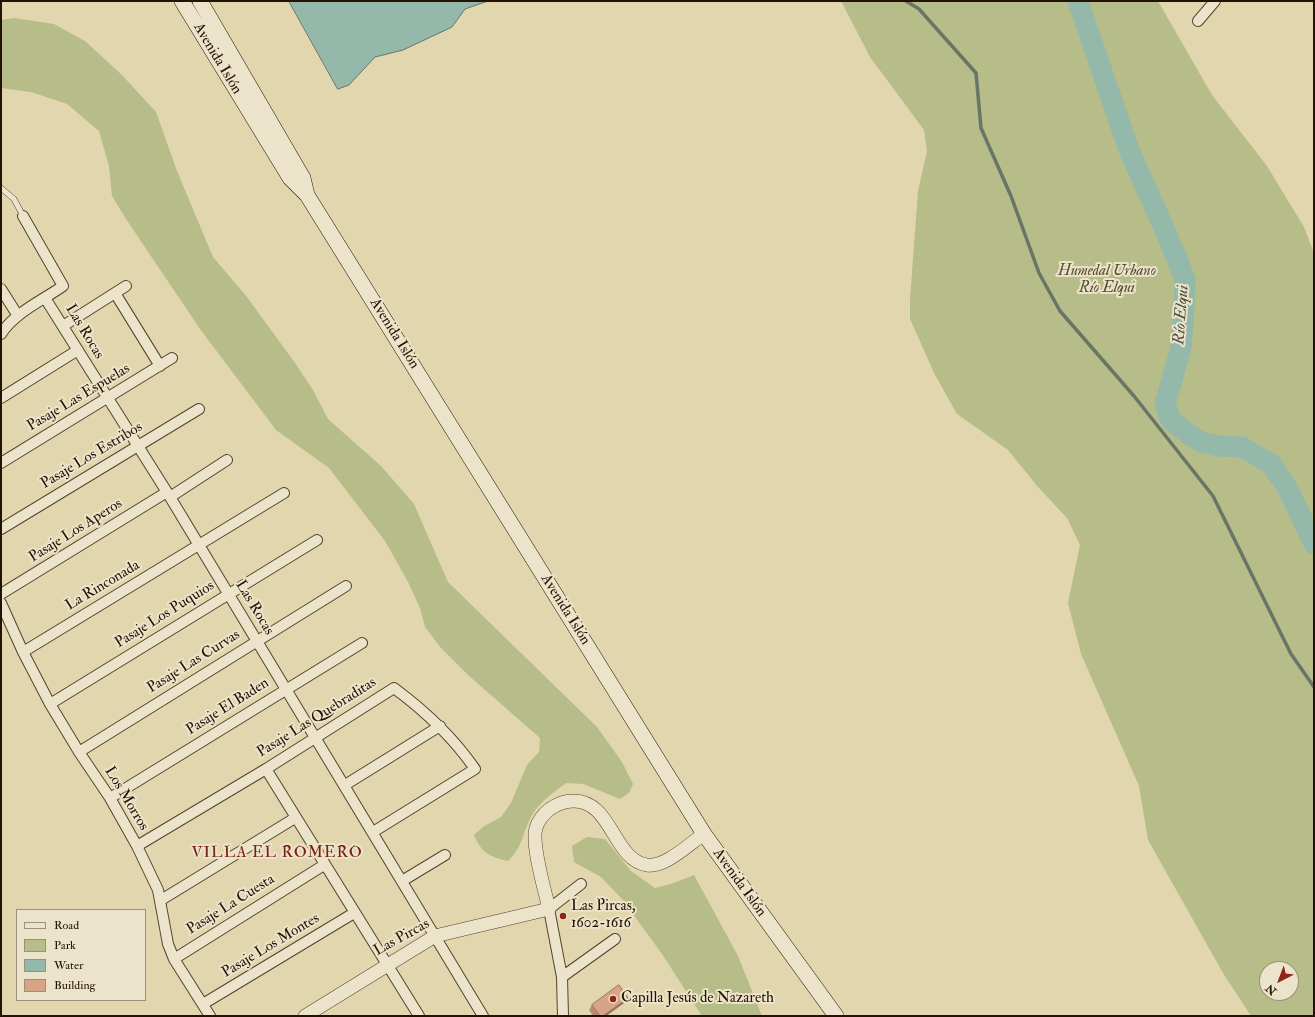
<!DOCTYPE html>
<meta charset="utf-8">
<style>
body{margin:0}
#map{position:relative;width:1315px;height:1017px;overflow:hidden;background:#e1d6ae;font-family:"IM FELL Double Pica",serif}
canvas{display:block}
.frame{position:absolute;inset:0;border:2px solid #231202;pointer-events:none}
.legend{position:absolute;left:16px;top:909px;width:130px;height:92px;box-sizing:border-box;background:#ece4ca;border:1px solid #9c907a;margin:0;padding:5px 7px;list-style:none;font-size:12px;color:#231202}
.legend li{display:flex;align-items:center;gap:8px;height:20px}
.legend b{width:20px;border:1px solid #9c907a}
.north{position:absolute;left:1259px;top:961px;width:40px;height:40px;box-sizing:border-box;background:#ece4ca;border:1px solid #9c907a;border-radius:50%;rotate:222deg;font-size:11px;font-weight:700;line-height:16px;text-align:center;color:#231202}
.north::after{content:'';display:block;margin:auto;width:14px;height:18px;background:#8f2418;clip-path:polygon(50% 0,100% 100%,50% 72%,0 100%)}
</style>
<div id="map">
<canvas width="1315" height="1017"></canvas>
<div class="frame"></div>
<ul class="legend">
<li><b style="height:5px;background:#ece4ca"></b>Road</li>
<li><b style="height:11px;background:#b7bd88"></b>Park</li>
<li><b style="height:11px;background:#94b9aa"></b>Water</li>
<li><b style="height:11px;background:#d7a488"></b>Building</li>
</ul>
<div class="north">N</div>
</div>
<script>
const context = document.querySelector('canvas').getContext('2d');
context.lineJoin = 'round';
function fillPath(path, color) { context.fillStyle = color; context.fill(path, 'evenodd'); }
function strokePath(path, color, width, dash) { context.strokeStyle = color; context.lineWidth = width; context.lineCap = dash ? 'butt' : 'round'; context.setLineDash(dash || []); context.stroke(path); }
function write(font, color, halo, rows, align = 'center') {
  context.font = font + ' "IM FELL Double Pica",serif'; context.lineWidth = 4; context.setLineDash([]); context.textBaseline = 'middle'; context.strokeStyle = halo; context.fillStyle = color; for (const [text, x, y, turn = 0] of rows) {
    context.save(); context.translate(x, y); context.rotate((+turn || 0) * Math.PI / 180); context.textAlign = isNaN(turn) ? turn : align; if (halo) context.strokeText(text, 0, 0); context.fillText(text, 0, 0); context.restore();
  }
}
fillPath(new Path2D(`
 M841 1H1158L1212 95 1267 166 1304 227 1314 253V1016H1251L1223 973 1148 840 1139 786 1081 654 1068 603 1080 545 1067 518 1038 487 1008 450 957 414 935 375 910 319V299L918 191 927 151 924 130 870 57ZM1267 969H1291V993H1267Z
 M14 18 54 24 85 41 122 75 156 112 177 171 213 257 247 297 295 363 313 390 328 419 381 466 414 504 448 582 597 727 622 762 633 784 629 793 620 799 583 784 566 783C554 792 538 803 531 817 522 834 523 847 508 861 489 857 481 852 474 835L483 827 501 817 511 803 527 765 539 752 540 738 468 675 441 648 425 627 420 608 408 582 385 541 329 468 276 430 200 329 126 219 112 196 109 166 99 131 67 104 31 92 1 88V20Z
 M587 837 605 839 631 871 655 888 674 883 694 875 738 956 762 1016H702L662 954 622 899 601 877 574 862 572 846Z`), '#b7bd88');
const water = new Path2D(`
 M289 1H488L465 9 452 27 435 35 403 50 375 57 349 85 338 89Z`);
fillPath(water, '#94b9aa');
strokePath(water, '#677667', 1);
strokePath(new Path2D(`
 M906 1 919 9 976 73 981 128 1011 196 1039 273 1060 311 1134 396 1213 496 1291 654 1314 687`), '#677667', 3.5);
strokePath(new Path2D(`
 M1078 1 1129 150 1167 235 1185 279 1184 309 1181 348 1165 404 1168 414 1172 421 1186 432 1201 442 1218 446 1242 447 1271 464 1287 487 1314 544`), '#94b9aa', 21);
const service = new Path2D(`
 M1 188 14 199 23 216`);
const minor = new Path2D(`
 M1198 21 1215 1
 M1 289 18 316
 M115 293 160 366
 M45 298 170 497 483 1016
 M63 326 126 286
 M1 334C14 313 43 300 63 286L23 216
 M1 398 78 350
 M1 463 172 358
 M170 497 227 460
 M1 529 199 409
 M1 594 167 492
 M1 603 23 652 50 704 79 752 110 798 137 846 158 890 168 944 174 959 210 1016
 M23 652 284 493
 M50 704 317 540
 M79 752 346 586
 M266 769 419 1016
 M345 785 440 726
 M110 798 362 643
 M137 846 266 769 394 688C425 711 453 737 475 769L373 832
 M402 881 445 855
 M161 900 295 818
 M174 959 324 865
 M562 977 615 939
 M203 1004 354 913
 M563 1016 562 977 549 909 581 884`);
const tertiary = new Path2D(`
 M305 1016 435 936 549 909C545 891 531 844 536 828 538 821 544 813 550 809 557 804 564 801 573 801 612 800 613 860 647 865 665 868 689 844 704 834`);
const secondary = new Path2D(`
 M182 1 290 178 307 195 704 834 836 1016
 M200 1 303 178 307 195`);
strokePath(service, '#52432d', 6);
strokePath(minor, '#52432d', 12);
strokePath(tertiary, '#52432d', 14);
strokePath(secondary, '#231202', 16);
strokePath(service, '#ece4ca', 5);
strokePath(minor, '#ece4ca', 10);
strokePath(tertiary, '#ece4ca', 13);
strokePath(secondary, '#ece4ca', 15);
fillPath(new Path2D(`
 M624 1003 606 1016H593L589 1010 592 1005Z`), '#b98d75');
fillPath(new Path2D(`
 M628 998 624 1003 606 1016H603Z`), '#96735f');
const building = new Path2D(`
 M619 985 628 998 603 1016H600L592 1005Z`);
fillPath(building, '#d7a488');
strokePath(building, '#96735f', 1);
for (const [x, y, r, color] of [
 [563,916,4,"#8f2418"],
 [613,999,4,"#8f2418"]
]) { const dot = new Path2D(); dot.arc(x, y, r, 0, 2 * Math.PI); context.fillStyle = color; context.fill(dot); strokePath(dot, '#ece4ca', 1.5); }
write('15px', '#231202', '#ece4ca', [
 ["Avenida Islón",217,59,59],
 ["Las Rocas",84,332,59],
 ["Avenida Islón",394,334,58],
 ["Pasaje Las Espuelas",79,398,-31],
 ["Pasaje Los Estribos",92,456,-31],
 ["Pasaje Los Aperos",76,531,-32],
 ["La Rinconada",103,586,-31],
 ["Las Rocas",254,608,59],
 ["Avenida Islón",565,610,58],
 ["Pasaje Los Puquios",165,615,-32],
 ["Pasaje Las Curvas",194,662,-32],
 ["Pasaje El Baden",228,707,-32],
 ["Pasaje Las Quebraditas",317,718,-32],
 ["Los Morros",126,799,59],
 ["Avenida Islón",739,883,54],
 ["Pasaje La Cuesta",231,905,-32],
 ["Las Pircas",402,938,-29],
 ["Pasaje Los Montes",271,946,-31]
]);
write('italic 15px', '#574e31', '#ece4ca', [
 ["Humedal Urbano",1107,272],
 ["Río Elqui",1107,289]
]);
write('15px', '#231202', '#ece4ca', [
 ["Las Pircas,",571,907],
 ["1602-1616",571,924],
 ["Capilla Jesús de Nazareth",621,999]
], 'left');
write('italic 16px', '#4b4c3d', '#ece4ca', [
 ["Río Elqui",1182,315,-86]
]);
context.letterSpacing = '1px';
write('16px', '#7a1f14', '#ece4ca', [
 ["VILLA EL ROMERO",277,854]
]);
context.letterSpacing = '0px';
</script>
